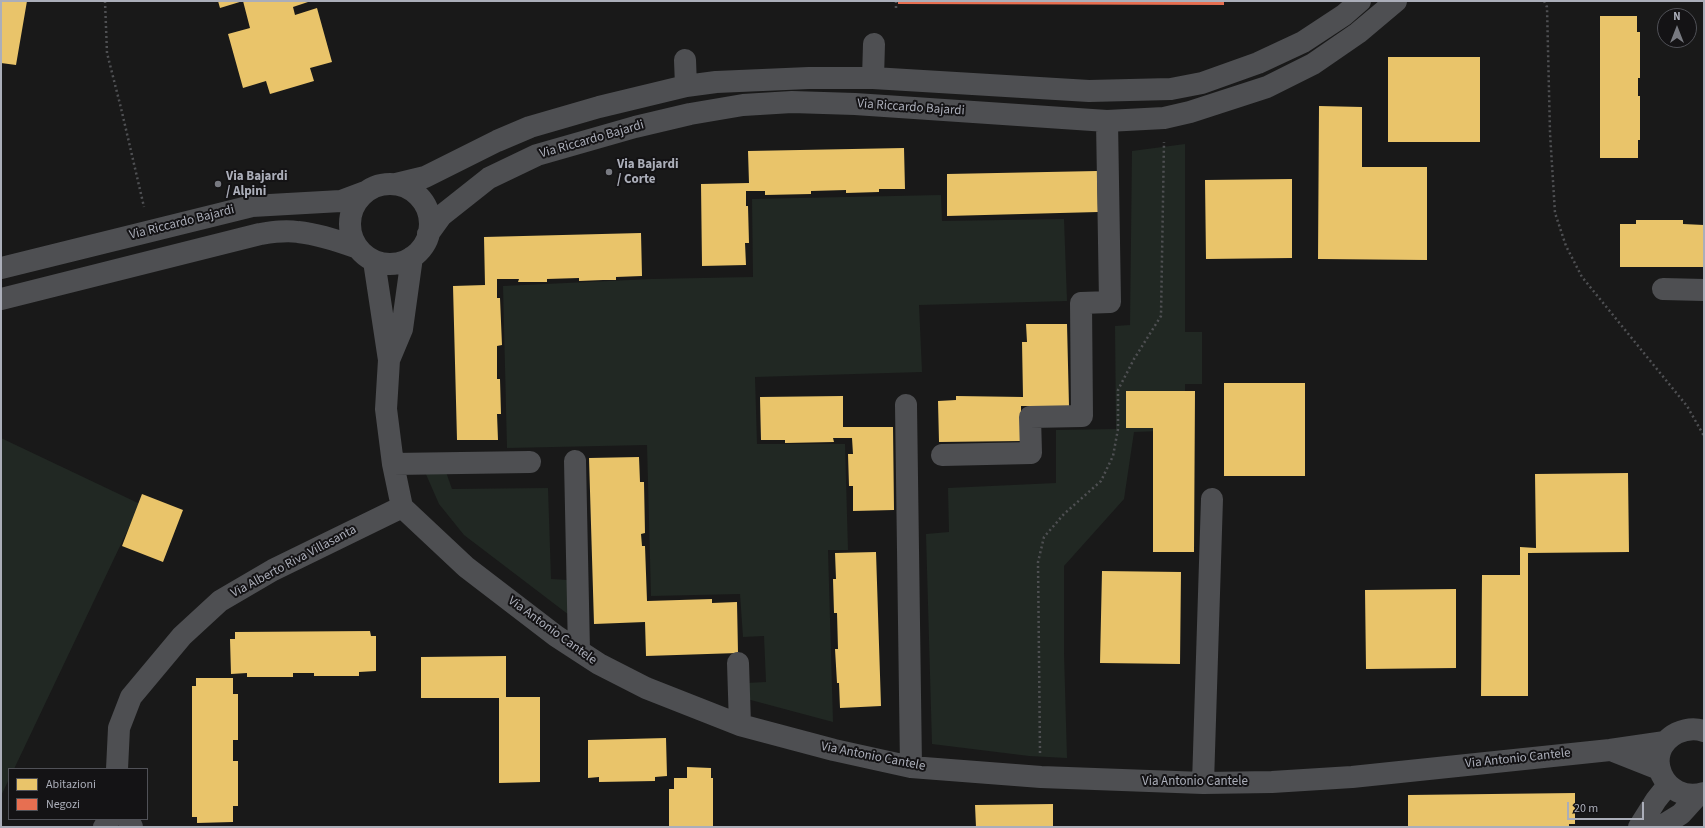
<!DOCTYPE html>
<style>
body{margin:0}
#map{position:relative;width:1705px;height:828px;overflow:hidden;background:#191919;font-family:"Source Sans 3",sans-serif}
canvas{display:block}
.frame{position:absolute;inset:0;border:2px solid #abaeb9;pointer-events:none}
.legend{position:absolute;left:8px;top:768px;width:140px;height:52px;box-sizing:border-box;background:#141315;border:1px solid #505157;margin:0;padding:5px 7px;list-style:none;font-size:12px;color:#abaeb9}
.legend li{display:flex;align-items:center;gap:8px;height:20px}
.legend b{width:20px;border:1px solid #505157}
.north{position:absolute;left:1657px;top:8px;width:40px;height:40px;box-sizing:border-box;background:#141315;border:1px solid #505157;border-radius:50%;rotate:0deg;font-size:11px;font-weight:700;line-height:16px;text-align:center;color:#abaeb9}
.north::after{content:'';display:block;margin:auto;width:14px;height:18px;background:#787a81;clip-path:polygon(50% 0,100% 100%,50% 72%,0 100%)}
.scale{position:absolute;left:1567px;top:802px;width:77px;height:18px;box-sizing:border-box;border:2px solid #abaeb9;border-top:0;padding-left:5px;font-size:12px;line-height:14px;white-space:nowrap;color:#abaeb9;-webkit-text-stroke:3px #141315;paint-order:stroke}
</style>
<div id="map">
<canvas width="1705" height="828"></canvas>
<div class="frame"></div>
<ul class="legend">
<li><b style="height:11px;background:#e9c46a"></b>Abitazioni</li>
<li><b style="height:11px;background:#e76f51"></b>Negozi</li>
</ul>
<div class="north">N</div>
<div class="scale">20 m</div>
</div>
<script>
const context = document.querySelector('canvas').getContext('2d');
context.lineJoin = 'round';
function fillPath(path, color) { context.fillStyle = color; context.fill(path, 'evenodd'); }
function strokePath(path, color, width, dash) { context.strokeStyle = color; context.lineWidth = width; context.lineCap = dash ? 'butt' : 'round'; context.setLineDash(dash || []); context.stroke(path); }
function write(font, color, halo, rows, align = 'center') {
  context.font = font + ' "Source Sans 3",sans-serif'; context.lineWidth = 4; context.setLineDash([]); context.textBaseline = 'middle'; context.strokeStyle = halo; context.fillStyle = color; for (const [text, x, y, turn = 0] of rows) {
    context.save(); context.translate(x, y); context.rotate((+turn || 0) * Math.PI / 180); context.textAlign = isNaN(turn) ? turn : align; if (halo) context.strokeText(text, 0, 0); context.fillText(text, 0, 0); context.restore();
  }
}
fillPath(new Path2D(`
 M1185 144V332H1202V384H1185V430L1134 432 1124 499 1064 566V653L1067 758 1029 756 932 744 926 534 949 532 948 488 1056 483V430L1116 429 1115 326 1130 325 1132 151Z
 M941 195 942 221 1064 219 1067 301 919 305 922 372 755 377 757 444H845L848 550H828L833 722 747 699 746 683 766 682 764 636 743 637 740 594 651 596 647 445 507 448 503 286 651 279 753 277 752 199Z
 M1 438 140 504 14 769H9V779L1 796Z
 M425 472H446L452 489 548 488 551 579 568 580 569 615 464 535 439 504Z`), '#212823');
fillPath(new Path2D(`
 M1 1H27L16 65 1 63Z
 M218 1H311L293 7 295 15 317 8 332 62 310 68 314 81 270 94 266 81 243 88 228 34 250 28 243 1 220 8Z
 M1600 16H1637V32H1640V78H1638V96H1640V140H1638V158H1600Z
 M1388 57H1480V142H1388Z
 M1319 106 1362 107V167H1427V260L1318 259Z
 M904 148 905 189H879V192L846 193V190L811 191V194L765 195V191H746V206H748L749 243H745L746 265 702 266 701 184 749 183 748 151Z
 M1097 171 1098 212 947 216V174Z
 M1292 179V258L1206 259 1205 180Z
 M1636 220H1683V224L1704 225V267H1620V224H1636Z
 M641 233 642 276 616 277V280H603L579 281V278L547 279V282H518L519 279H497V298H500L502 345 497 346V379H500L501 414H497L498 440H457L453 286 485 285 484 237Z
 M1026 324H1067L1069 406H1021V441L939 442 938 401 956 400V396L1023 397 1022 342H1027Z
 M1224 383H1305V476H1224Z
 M1126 391H1195L1194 552H1153V428H1126Z
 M843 396V427H893L894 510 853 511V486H849L848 454H853L852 438H833L834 442 785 443V440H761L760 397Z
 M639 457 640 482H644L645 533 641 534 642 546H645L647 601 712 599V603L737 602 738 653 646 656 645 622 594 624 589 458Z
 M1628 473 1629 552 1528 553V696H1481L1482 575H1520V547L1536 548 1535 474Z
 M142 494 183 510 163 562 122 546Z
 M876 552 881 706 840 708 839 683H837L835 649H838L837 613H834L833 579H836L835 553Z
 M1102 571 1181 572 1180 664 1100 663Z
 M1456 589V668L1366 669 1365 590Z
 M370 631 371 636H376V671L359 672V676H314V673H293V677H247V673L231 674 230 639H235V632Z
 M506 656V697H540V782L499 783V698H421V657Z
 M196 678H233V694H238V740H233V761H238V806H233V822L197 823V817H192V686H196Z
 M666 738 667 776 655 777V781L599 782V777L588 778V740Z
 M687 767 711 768V778H713V827H669V789H674V778H687Z
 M1575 793V824H1569V827L1408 826V795Z
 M1053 804V827H976L975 805Z`), '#e9c46a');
fillPath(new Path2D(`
 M898 1H1224V5L898 4Z`), '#e76f51');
strokePath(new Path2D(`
 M105 1 107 53 121 108 144 207
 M896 1V10
 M1544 1 1547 7 1550 133 1555 213 1566 246 1582 277 1687 406 1704 436
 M1040 753 1038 562 1044 537 1064 514 1101 481 1113 456 1118 429V390L1134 359 1161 316 1164 142`), '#4f5053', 2.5, [2, 3]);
strokePath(new Path2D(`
 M685 60 686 86
 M873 78 874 44
 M396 184 425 177 497 141 530 127 599 107 686 86 716 82 809 78H873L1089 91 1171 89 1202 83 1258 63 1303 42 1344 15 1360 1
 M350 224a40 40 0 1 1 80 0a40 40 0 1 1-80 0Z
 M428 234 441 216 489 178 537 155 635 127 690 114 743 105 792 102 855 104 1107 121 1164 118 1190 112 1267 87 1313 64 1358 33 1396 1
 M374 261 389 360 386 409 393 464 402 507 466 567 556 636 599 664 646 688 740 725 834 750 911 767 1041 777 1203 783 1272 782 1352 777 1610 750 1665 742
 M1 268 252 206 341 201 365 192
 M1663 289 1704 290
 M1 299 260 234C273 232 285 230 298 232 318 234 339 241 358 248
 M389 360 402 329 412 257
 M906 405 911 767
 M942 455 1031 453 1030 417 1082 416 1081 303 1110 302 1107 121
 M575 461 579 651
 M393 464 530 462
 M738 663 740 725
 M1704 731C1695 728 1686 729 1677 733 1640 752 1664 805 1704 793
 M1611 750 1659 769
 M117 769 119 728 131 697 182 636 220 601 273 570 402 507
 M1203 783 1212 499
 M128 819 132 827
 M104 827 110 819
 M1639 827 1656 800 1668 785
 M1660 827 1681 814 1698 795`), '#4e4f52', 22);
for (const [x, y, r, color] of [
 [609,172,4,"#787a81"],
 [218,184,4,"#787a81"]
]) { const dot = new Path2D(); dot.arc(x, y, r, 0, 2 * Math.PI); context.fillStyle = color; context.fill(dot); strokePath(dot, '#141315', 1.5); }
write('13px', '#abaeb9', '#141315', [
 ["Via Riccardo Bajardi",911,108,4],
 ["Via Riccardo Bajardi",592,140,-16],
 ["Via Riccardo Bajardi",182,223,-14],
 ["Via Alberto Riva Villasanta",294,562,-28],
 ["Via Antonio Cantele",552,631,36],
 ["Via Antonio Cantele",873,757,11],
 ["Via Antonio Cantele",1518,759,-6],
 ["Via Antonio Cantele",1195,782]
]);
write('bold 13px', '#abaeb9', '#141315', [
 ["Via Bajardi",617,165],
 ["/ Corte",617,180],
 ["Via Bajardi",226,177],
 ["/ Alpini",226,192]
], 'left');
</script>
